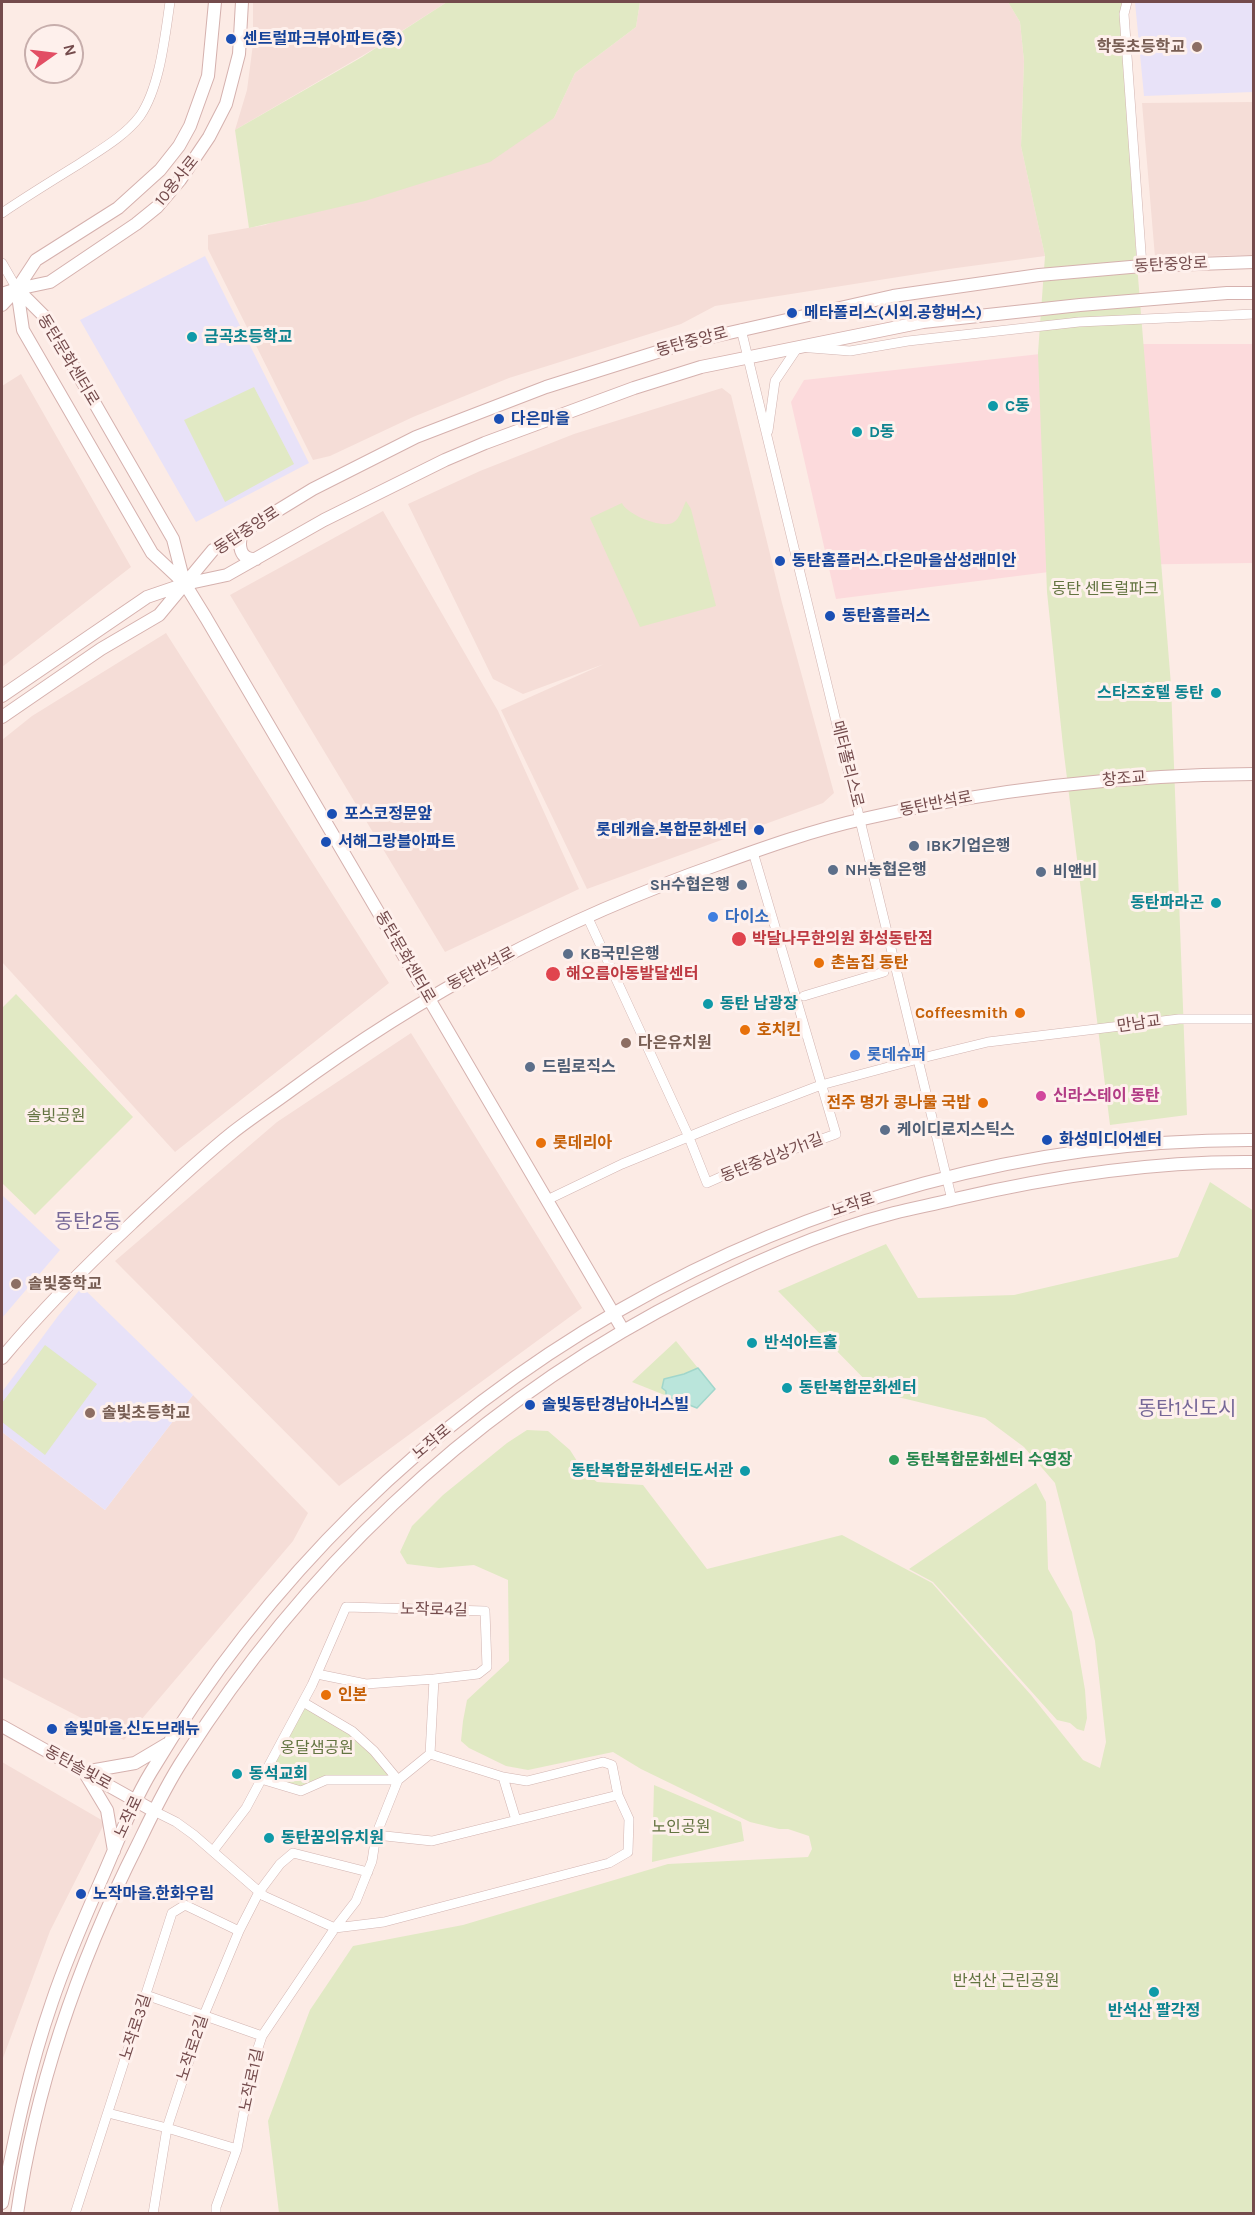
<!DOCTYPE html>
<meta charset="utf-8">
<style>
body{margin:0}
#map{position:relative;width:1255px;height:2215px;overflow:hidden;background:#fcebe5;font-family:Karla,sans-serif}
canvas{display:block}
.frame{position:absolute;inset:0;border:3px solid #744b4c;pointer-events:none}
.north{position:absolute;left:24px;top:24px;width:60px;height:60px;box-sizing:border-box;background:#fef0ec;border:2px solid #c7aeac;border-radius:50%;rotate:76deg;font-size:16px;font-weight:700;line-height:24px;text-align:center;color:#744b4c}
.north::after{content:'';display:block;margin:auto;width:21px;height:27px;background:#e24e64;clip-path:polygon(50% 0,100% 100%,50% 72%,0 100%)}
</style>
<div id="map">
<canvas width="1255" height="2215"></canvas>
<div class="frame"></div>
<div class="north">N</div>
</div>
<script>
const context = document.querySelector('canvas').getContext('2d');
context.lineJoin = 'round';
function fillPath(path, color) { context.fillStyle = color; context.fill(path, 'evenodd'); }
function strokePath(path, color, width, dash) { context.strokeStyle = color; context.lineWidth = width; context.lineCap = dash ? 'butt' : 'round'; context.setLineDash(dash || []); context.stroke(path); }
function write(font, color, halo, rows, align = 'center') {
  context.font = font + ' Karla,"Noto Sans KR",sans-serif'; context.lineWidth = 6; context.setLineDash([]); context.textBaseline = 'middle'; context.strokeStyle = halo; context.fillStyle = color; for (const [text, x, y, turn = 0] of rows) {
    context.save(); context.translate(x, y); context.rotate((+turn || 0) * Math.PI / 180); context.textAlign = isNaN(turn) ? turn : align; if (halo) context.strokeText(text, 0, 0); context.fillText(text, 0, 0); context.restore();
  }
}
fillPath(new Path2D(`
 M253 2H447L372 50 235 130 247 90 253 44Z
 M640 2H1008L1020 22 1024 61 1021 146 1045 256 949 269 715 306 681 324 509 378 413 417 330 456 313 460 208 249V235L265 225 554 118 575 73 636 27Z
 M1253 102V255L1155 257 1142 103Z
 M21 374 131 567 2 667V386Z
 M722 388 731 395 782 603 834 793 823 803 587 889 501 710 604 664 523 694 493 679 408 504 480 471 574 434Z
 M383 511 498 711 579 889 445 952 230 595Z
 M166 633 389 983 175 1152 2 962V740L32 716Z
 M411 1033 582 1308 339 1486 115 1261 277 1122Z
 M193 1395 308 1513 293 1541 124 1740 2 1677V1432L105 1510Z
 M2 1762 105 1822 50 1931 3 2058Z`), '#f5ddd7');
fillPath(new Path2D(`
 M1131 344H1253V563L1104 565 836 599 791 402 804 380Z`), '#fcdadc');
fillPath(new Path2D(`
 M1135 2H1253V92L1144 96Z
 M205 256 309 463 196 522 80 320Z
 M2 1195 60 1250 2 1318Z
 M82 1287 193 1395 105 1510 2 1432V1392L58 1316Z`), '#e8e2f8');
fillPath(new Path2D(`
 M447 2H640L636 27 575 73 554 118 490 162 365 201 249 228 235 130 362 57Z
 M1008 2H1127L1124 14 1136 252 1171 685 1187 1115 1110 1125 1063 746 1047 592 1038 353 1045 256 1021 146 1024 61 1020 22Z
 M254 387 294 464 225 502 184 420Z
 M686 501 691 509 716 606 640 627 590 518 622 503C626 514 663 530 674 522 680 518 683 507 686 501Z
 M16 994 133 1117 35 1215 2 1183V1008Z
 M1210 1182 1254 1211 1253 2213H279L268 2121 310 2010 353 1946 463 1925 668 1864 808 1857 812 1849 809 1836 788 1829H779L750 1822 641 1769 613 1752 528 1770 506 1766 469 1748 461 1741 463 1721 467 1700 509 1661 508 1580 474 1565 439 1568 407 1564 400 1552 412 1526 443 1495 507 1443 527 1430 548 1431 570 1450 584 1472 597 1482 643 1485 707 1569 842 1535 932 1583 1031 1695 1083 1760 1100 1768 1106 1742 1095 1641 1055 1483 1024 1447 985 1418 877 1392 778 1291 886 1244 918 1298 1014 1295 1178 1257Z
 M676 1341 715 1389 697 1408 632 1382Z
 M45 1345 97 1384 45 1455 2 1422V1403Z
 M1036 1483 1046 1502 1048 1569 1072 1612 1074 1625 1085 1690 1087 1718 1084 1731 1077 1729 1070 1723 1057 1720 933 1582 909 1569Z
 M305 1704 351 1732 395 1778 327 1779 303 1789 265 1777Z
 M654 1785 741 1822 744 1841 652 1862Z`), '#e1e9c4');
const water = new Path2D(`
 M698 1368 715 1389 697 1408 666 1396V1391L662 1388 664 1379 684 1374Z`);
fillPath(water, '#bae5db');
strokePath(water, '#a1d6cb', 1.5);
const street = new Path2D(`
 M1127 2 1124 14 1142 266
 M2 213C27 196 53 180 79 164 100 150 125 136 140 116 160 87 165 36 170 2
 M2 263 17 289
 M741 329 952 1200
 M768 431 775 381 798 347 850 351 908 341 1079 322 1254 314
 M587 916 688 1135 707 1183 743 1167 836 1134 753 852
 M804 996 884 972
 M547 1200 622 1164 737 1117 821 1085 918 1059 988 1042 1179 1019H1254
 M317 1674 366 1684 434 1679
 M303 1702 352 1731 374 1751 398 1780 430 1754
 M503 1777 516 1820
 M154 1811 176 1822 194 1835 264 1896 335 1928 384 1922 609 1863 628 1852 629 1819 618 1795 612 1765 603 1762 527 1781 503 1777 430 1754 434 1679 478 1674 487 1667 485 1611 346 1607 312 1685 246 1808 213 1851
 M376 1835 432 1841 618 1795
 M146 1995 262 2036
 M108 2113 167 2128 237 2149
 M75 2214 172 1913 185 1905 239 1931
 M153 2214 167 2128 204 2015 239 1931 259 1892 280 1864 293 1853 368 1872
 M216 2214V2207L237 2149 253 2063 262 2036 335 1928 356 1901 372 1861 376 1835 398 1780H326L301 1791 261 1779`);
const secondary = new Path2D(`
 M17 289 23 330 152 553 185 584 206 618 623 1330
 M17 289 45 317 173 539 184 582
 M2 294 17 289 50 282 136 224 157 207 180 180 209 137 226 104 239 54 242 2
 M2 305 17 289 36 260 118 208 160 170 179 146 190 126 208 76 215 2
 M242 532C238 545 239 560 256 559
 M2 696 147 597 185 584 227 575 324 520 445 460 485 443 634 388 701 367 923 322 1080 305 1227 293H1254
 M2 717 101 649 159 615 213 550 313 489 416 437 546 387 689 342 893 296 1039 275 1142 266 1254 262
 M2 1358C42 1310 85 1267 131 1224 164 1193 197 1161 232 1133 251 1118 271 1105 290 1091 424 992 563 919 719 864 766 847 814 830 863 819 991 789 1122 775 1254 774
 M2 1726 154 1811
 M84 1772 135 1763 167 1744
 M86 1775 107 1810 114 1851
 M2 2203C15 2135 29 2068 52 2002 66 1960 84 1919 102 1878 118 1842 131 1805 151 1772 381 1385 803 1138 1254 1140
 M17 2214C36 2084 79 1961 138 1844 152 1815 166 1785 184 1758 302 1572 464 1417 657 1312 731 1272 812 1234 894 1213 914 1208 935 1204 955 1199 1053 1176 1152 1161 1254 1162`);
strokePath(street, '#d2b4b1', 10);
strokePath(secondary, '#d5b1ae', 14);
strokePath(street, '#fff', 9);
strokePath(secondary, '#fff', 12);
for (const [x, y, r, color] of [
 [231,39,6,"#1a4fb4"],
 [1197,47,6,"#8d6e63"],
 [792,313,6,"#1a4fb4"],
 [192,337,6,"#0f9aa8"],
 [993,406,6,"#0f9aa8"],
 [499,419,6,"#1a4fb4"],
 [857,432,6,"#0f9aa8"],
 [780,561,6,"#1a4fb4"],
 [830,616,6,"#1a4fb4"],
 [1216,693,6,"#0f9aa8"],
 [332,814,6,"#1a4fb4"],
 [759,830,6,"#1a4fb4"],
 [326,842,6,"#1a4fb4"],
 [914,846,6,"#5c6f8a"],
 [833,870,6,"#5c6f8a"],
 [1041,872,6,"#5c6f8a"],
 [742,885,6,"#5c6f8a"],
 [1216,903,6,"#0f9aa8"],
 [713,917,6,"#3f7fe0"],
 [739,939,8,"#e0444e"],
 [568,954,6,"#5c6f8a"],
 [819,963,6,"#e8710a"],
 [553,974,8,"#e0444e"],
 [708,1004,6,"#0f9aa8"],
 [1020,1013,6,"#e8710a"],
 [745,1030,6,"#e8710a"],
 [626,1043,6,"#8d6e63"],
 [855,1055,6,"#3f7fe0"],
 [530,1067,6,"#5c6f8a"],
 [1041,1096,6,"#d1479c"],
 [983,1103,6,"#e8710a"],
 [885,1130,6,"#5c6f8a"],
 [1047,1140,6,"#1a4fb4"],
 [541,1143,6,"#e8710a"],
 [16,1284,6,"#8d6e63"],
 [752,1343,6,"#0f9aa8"],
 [787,1388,6,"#0f9aa8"],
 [530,1405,6,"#1a4fb4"],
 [90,1413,6,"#8d6e63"],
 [894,1460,6,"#2e9e5b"],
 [745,1471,6,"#0f9aa8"],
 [326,1695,6,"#e8710a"],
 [52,1729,6,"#1a4fb4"],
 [237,1774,6,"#0f9aa8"],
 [269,1838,6,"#0f9aa8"],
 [81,1894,6,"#1a4fb4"],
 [1154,1992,6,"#0f9aa8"]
]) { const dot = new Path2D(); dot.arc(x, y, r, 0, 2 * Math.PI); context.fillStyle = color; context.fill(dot); strokePath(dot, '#fef0ec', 2); }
write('bold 16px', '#164399', '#fef0ec', [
 ["센트럴파크뷰아파트(중)",243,39],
 ["메타폴리스(시외.공항버스)",804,313],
 ["다은마을",511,419],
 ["동탄홈플러스.다은마을삼성래미안",792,561],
 ["동탄홈플러스",842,616],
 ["포스코정문앞",344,814],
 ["롯데캐슬.복합문화센터",747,830,"right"],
 ["서해그랑블아파트",338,842],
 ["화성미디어센터",1059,1140],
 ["솔빛동탄경남아너스빌",542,1405],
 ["솔빛마을.신도브래뉴",64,1729],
 ["노작마을.한화우림",93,1894]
], 'left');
write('bold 16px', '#785e54', '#fef0ec', [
 ["학동초등학교",1185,47,"right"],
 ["다은유치원",638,1043],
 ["솔빛중학교",28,1284],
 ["솔빛초등학교",102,1413]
], 'left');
write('16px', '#744b4c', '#fef0ec', [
 ["10용사로",177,181,-51],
 ["동탄중앙로",1171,265,-3],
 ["동탄중앙로",692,342,-15],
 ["동탄문화센터로",68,360,59],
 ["동탄중앙로",247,531,-33],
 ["메타폴리스로",847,764,76],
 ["창조교",1124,779,-5],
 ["동탄반석로",936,804,-11],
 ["동탄문화센터로",405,957,60],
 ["동탄반석로",481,969,-28],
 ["만남교",1139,1024,-8],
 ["동탄중심상가1길",772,1158,-21],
 ["노작로",853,1205,-18],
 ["노작로",432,1442,-40],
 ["노작로4길",434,1610,1],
 ["동탄솔빛로",78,1768,29],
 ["노작로",129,1817,-65],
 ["노작로3길",136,2027,-72],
 ["노작로2길",193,2048,-72],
 ["노작로1길",252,2080,-78]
]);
write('bold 16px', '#0d838f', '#fef0ec', [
 ["금곡초등학교",204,337],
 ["C동",1005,406],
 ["D동",869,432],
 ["스타즈호텔 동탄",1204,693,"right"],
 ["동탄파라곤",1204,903,"right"],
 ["동탄 남광장",720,1004],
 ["반석아트홀",764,1343],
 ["동탄복합문화센터",799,1388],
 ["동탄복합문화센터도서관",733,1471,"right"],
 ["동석교회",249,1774],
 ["동탄꿈의유치원",281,1838],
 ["반석산 팔각정",1154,2011,"center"]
], 'left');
write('16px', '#637441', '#fef0ec', [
 ["동탄 센트럴파크",1105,589],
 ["솔빛공원",56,1116],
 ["옹달샘공원",317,1748],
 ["노인공원",681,1827],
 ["반석산 근린공원",1006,1981]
]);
write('bold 16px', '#4e5e75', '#fef0ec', [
 ["IBK기업은행",926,846],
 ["NH농협은행",845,870],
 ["비앤비",1053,872],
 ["SH수협은행",730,885,"right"],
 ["KB국민은행",580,954],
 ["드림로직스",542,1067],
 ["케이디로지스틱스",897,1130]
], 'left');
write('bold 16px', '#366cbe', '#fef0ec', [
 ["다이소",725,917],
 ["롯데슈퍼",867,1055]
], 'left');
write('bold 16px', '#be3a42', '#fef0ec', [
 ["박달나무한의원 화성동탄점",752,939],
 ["해오름아동발달센터",566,974]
], 'left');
write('bold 16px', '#c56008', '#fef0ec', [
 ["촌놈집 동탄",831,963],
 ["Coffeesmith",1008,1013,"right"],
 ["호치킨",757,1030],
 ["전주 명가 콩나물 국밥",971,1103,"right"],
 ["롯데리아",553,1143],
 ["인본",338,1695]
], 'left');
write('bold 16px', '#b23c85', '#fef0ec', [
 ["신라스테이 동탄",1053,1096]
], 'left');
write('bold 16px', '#27864d', '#fef0ec', [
 ["동탄복합문화센터 수영장",906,1460]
], 'left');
write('20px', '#756797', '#fef0ec', [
 ["동탄2동",88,1222],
 ["동탄1신도시",1187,1409]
]);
</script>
